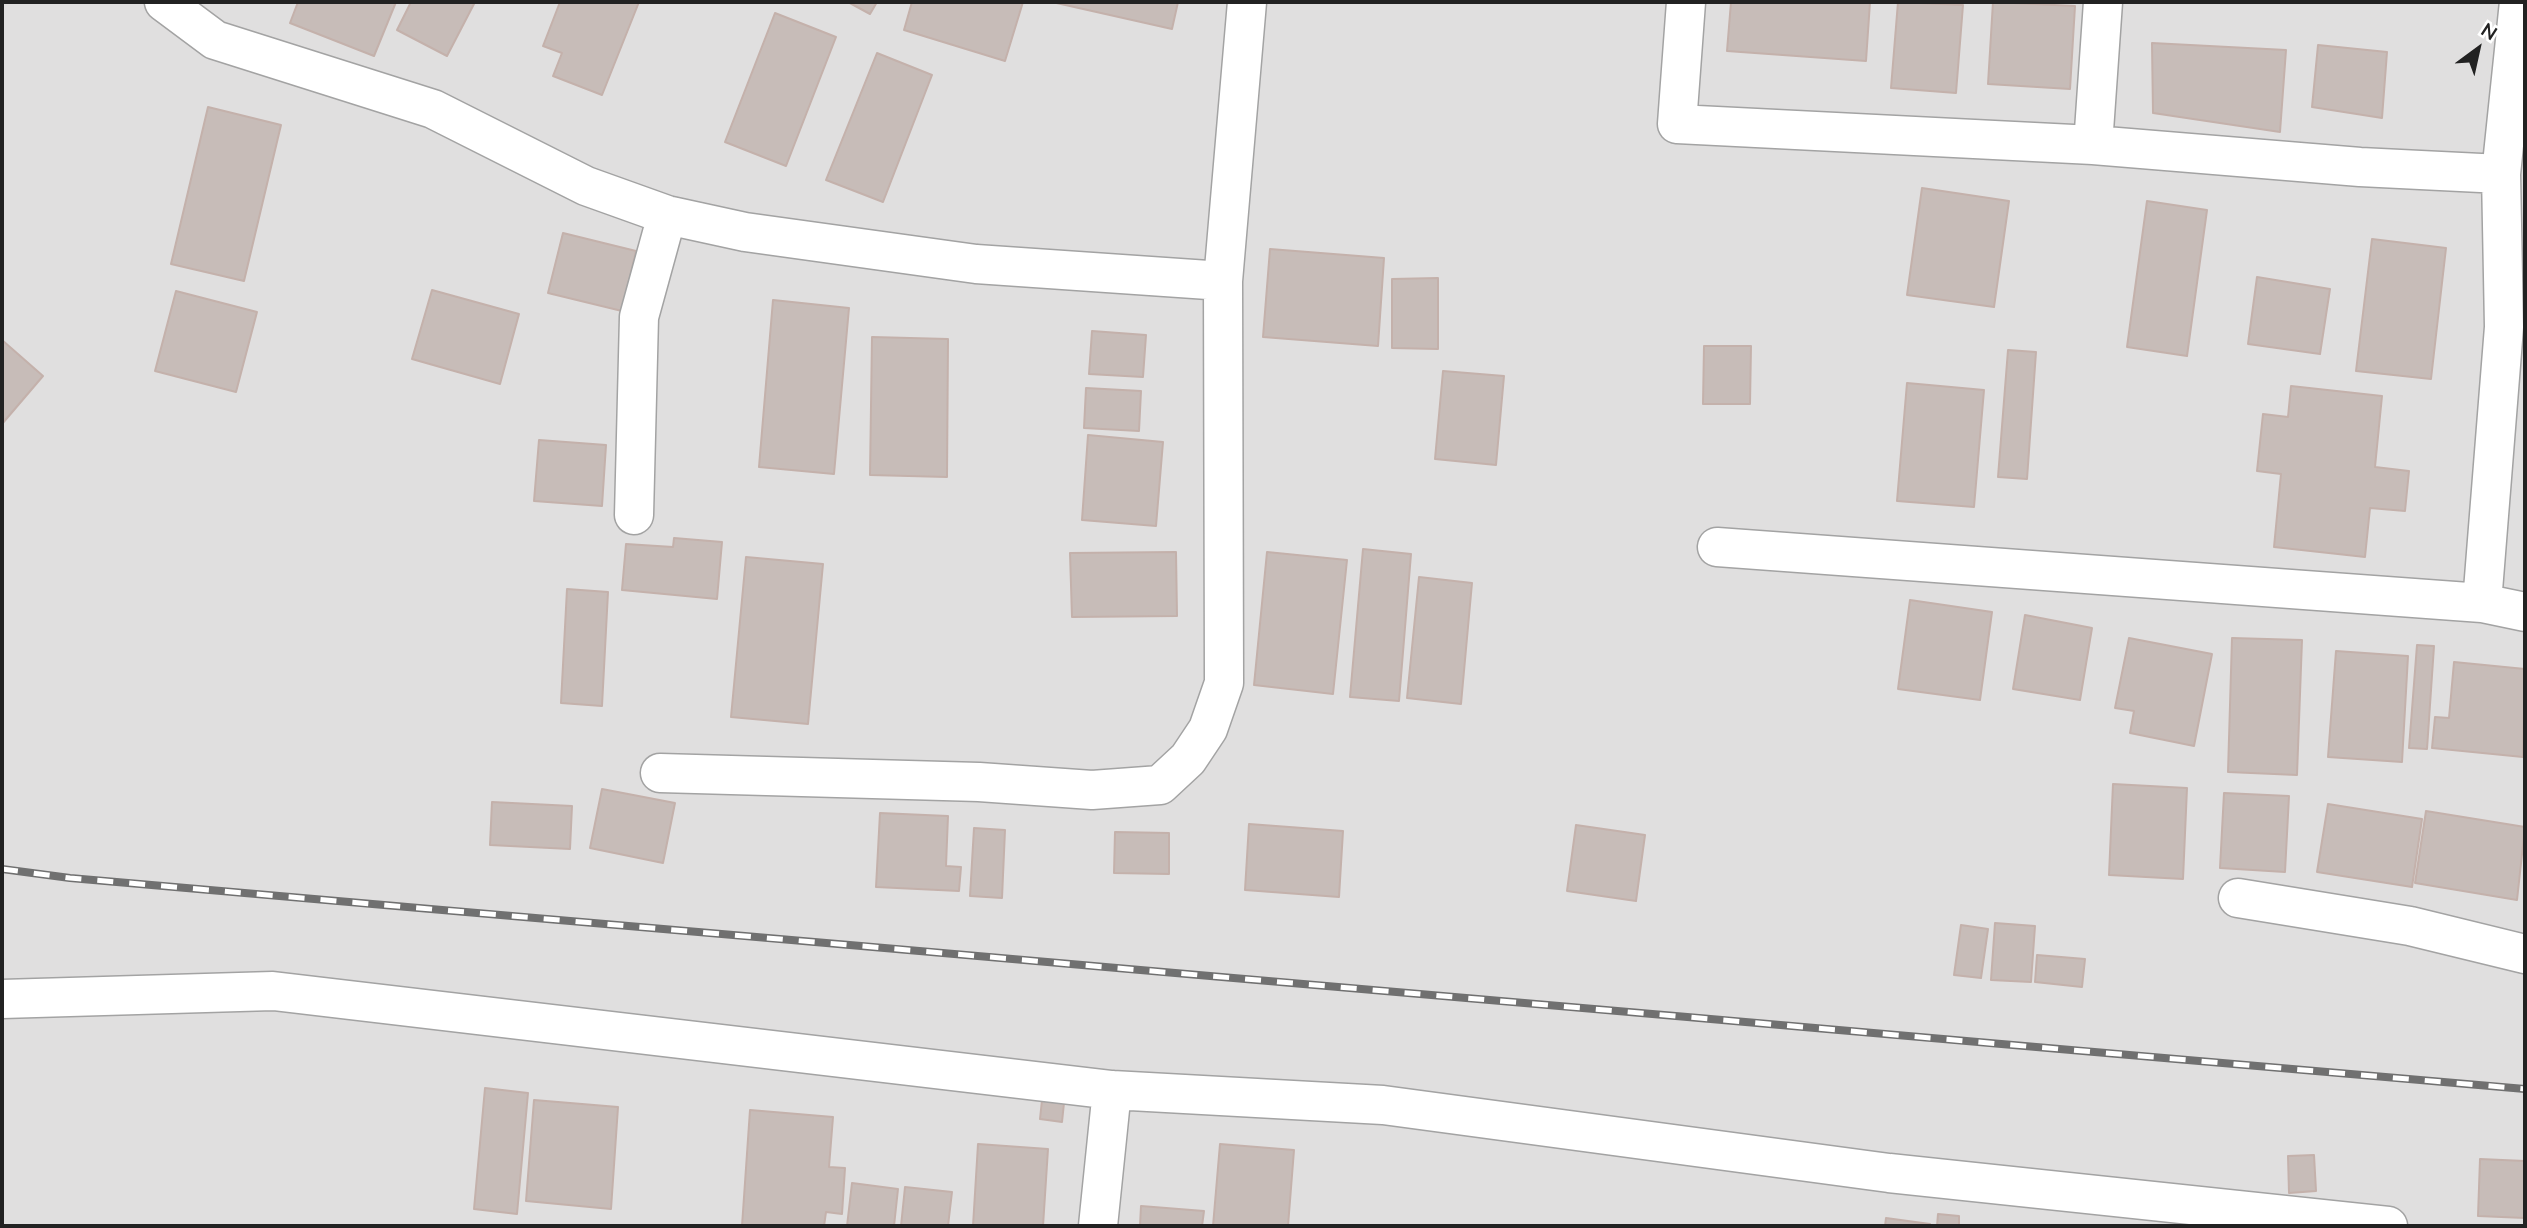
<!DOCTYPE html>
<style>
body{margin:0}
#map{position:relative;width:2527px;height:1228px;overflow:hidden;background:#f2ede9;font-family:Mulish,sans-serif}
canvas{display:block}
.frame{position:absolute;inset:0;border:4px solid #222;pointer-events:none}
.north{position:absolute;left:2443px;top:14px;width:70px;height:70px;-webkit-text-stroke:5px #fff;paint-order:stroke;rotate:33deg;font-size:19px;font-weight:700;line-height:28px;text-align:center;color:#222}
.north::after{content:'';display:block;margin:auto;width:24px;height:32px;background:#222;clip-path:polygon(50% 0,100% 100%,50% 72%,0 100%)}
</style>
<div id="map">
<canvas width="2527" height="1228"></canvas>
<div class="frame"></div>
<div class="north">N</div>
</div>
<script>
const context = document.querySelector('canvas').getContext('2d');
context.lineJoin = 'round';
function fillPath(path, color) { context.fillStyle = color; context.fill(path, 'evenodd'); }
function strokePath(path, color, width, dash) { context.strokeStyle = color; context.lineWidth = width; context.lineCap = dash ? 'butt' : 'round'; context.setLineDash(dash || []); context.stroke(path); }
fillPath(new Path2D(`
 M2 2H2525V1226H2Z`), '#e0dfdf');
const building = new Path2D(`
 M298 2H396L374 56 290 23Z
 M411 2H475L447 56 397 30Z
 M560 2H639L602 95 553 76 562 53 543 46Z
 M848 2H877L870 14Z
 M912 2H1023L1005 61 904 30Z
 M1052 2H1178L1172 29Z
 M1731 2H1870L1866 61 1727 51Z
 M1898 2 1963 5 1956 93 1891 88Z
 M1993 2 2075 6 2070 89 1988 84Z
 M775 13 836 37 786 166 725 142Z
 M2152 43 2286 50 2280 132 2153 113Z
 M2318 45 2387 52 2382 118 2312 107Z
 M877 53 932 75 883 202 826 180Z
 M208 107 281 125 244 281 171 264Z
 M1922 188 2009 201 1994 307 1907 295Z
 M2147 201 2207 210 2187 356 2127 347Z
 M563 233 636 251 622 311 548 293Z
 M2372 239 2446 248 2431 379 2356 371Z
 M1270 249 1384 258 1378 346 1263 337Z
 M2257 277 2330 289 2320 354 2248 344Z
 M1438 278V349L1392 348V279Z
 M432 290 519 314 500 384 412 359Z
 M176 291 257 312 236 392 155 371Z
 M773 300 849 308 834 474 759 467Z
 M1092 331 1146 335 1143 377 1089 374Z
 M872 337 948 339 947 477 870 475Z
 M2 340 43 376 2 424Z
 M1704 346H1751L1750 404H1703Z
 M2008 350 2036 352 2027 479 1998 477Z
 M1443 371 1504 376 1496 465 1435 459Z
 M1907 383 1984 390 1974 507 1897 501Z
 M2291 386 2382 396 2375 467 2409 471 2405 511 2370 508 2365 557 2274 547 2281 474 2257 471 2263 414 2288 417Z
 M1086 388 1141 391 1139 431 1084 428Z
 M1088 435 1163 442 1156 526 1082 520Z
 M539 440 606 445 602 506 534 501Z
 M674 538 722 542 717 599 622 590 626 544 673 547Z
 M1363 549 1411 554 1399 701 1350 697Z
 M1176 552 1177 616 1072 617 1070 553Z
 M1267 552 1347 560 1333 694 1254 685Z
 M746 557 823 564 808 724 731 717Z
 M1419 577 1472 583 1461 704 1407 698Z
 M567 589 608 592 602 706 561 703Z
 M1910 600 1992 612 1980 700 1898 689Z
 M2025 615 2092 628 2080 700 2013 689Z
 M2129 638 2212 654 2194 746 2130 733 2134 711 2115 708Z
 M2232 638 2302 640 2297 775 2228 772Z
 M2417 645 2434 646 2427 749 2409 748Z
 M2336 651 2408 656 2402 762 2328 757Z
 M2454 662 2525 669 2523 757 2432 748 2435 717 2449 718Z
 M2113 784 2187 788 2183 879 2109 875Z
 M602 789 675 803 663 863 590 848Z
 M2224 793 2289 796 2285 872 2220 868Z
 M492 802 572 806 570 849 490 845Z
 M2328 804 2422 819 2412 887 2317 872Z
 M2426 811 2525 827 2517 900 2415 883Z
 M880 813 948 816 946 866 961 867 959 891 876 887Z
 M1249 824 1343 831 1339 897 1245 890Z
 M1576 825 1645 835 1636 901 1567 891Z
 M974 828 1005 830 1002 898 970 896Z
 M1115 832 1169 833V874L1114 873Z
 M1995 923 2035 926 2031 982 1991 980Z
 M1961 925 1988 929 1981 978 1954 975Z
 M2037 955 2085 959 2082 987 2035 982Z
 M485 1088 528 1093 517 1214 474 1209Z
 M534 1100 618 1107 611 1209 526 1201Z
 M1042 1100 1064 1103 1062 1122 1040 1119Z
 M750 1110 833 1117 829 1167 845 1168 842 1214 826 1212 824 1226H742Z
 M978 1144 1048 1149 1043 1226H973Z
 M1220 1144 1294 1150 1288 1226H1213Z
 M2314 1155 2316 1191 2289 1193 2288 1156Z
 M2480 1159 2525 1161V1218L2478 1216Z
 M852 1183 898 1189 894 1226H847Z
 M905 1187 952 1192 948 1226H901Z
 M1141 1206 1204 1211 1202 1226H1140Z
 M1938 1214 1959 1216V1226H1937Z
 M1886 1218 1930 1224 1929 1226H1885Z`);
fillPath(building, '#c7bcb8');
strokePath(building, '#c4b1ab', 2);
const minor = new Path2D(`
 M164 2 215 40 433 109 586 186 667 215 745 232 976 264 1223 281
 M1686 2 1677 124 2093 145
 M2103 2 2093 145 2360 167 2501 174
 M634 515 639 317 667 215
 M1717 547 2482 603 2525 612
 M2482 603 2504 327 2501 174 2519 2
 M660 773 979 782 1092 790 1160 785 1188 759 1208 729 1224 683 1223 281 1247 2
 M2238 898 2410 926 2525 954
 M2 999 273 991 1112 1090 1383 1105 1889 1173 2388 1226
 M1098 1226 1112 1090`);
strokePath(minor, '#a3a3a3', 41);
strokePath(minor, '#fff', 38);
const rail = new Path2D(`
 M2 869 70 878 2525 1089`);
strokePath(rail, '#707070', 8);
strokePath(rail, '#fff', 5, [16]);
</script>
